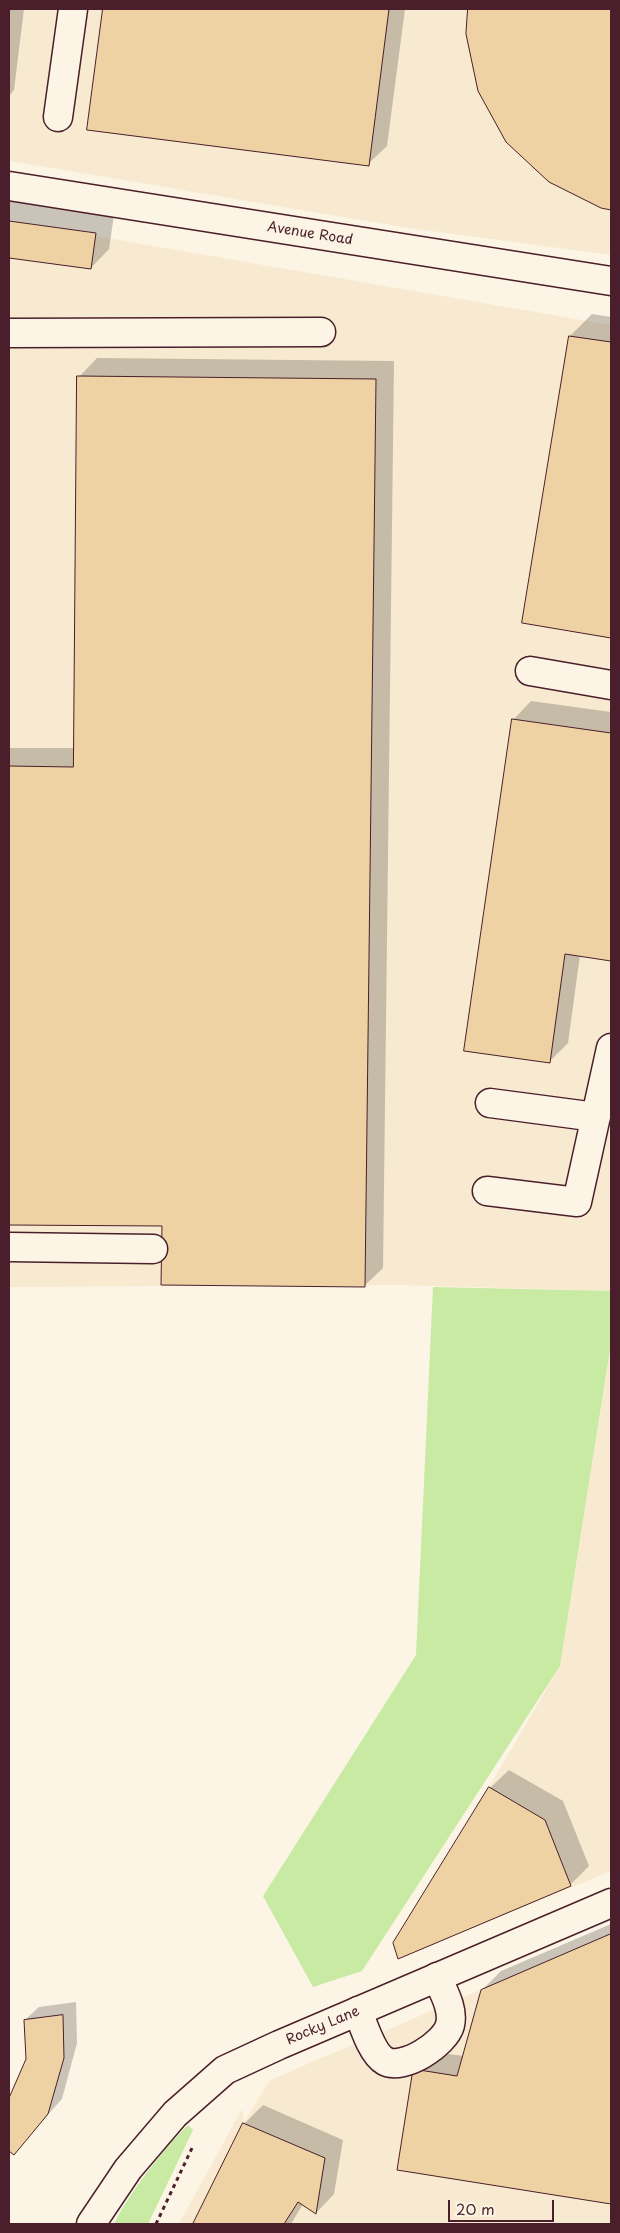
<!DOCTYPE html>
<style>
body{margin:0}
#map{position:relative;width:620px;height:2233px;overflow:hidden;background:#fcf5e5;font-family:"Playpen Sans",sans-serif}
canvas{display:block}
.frame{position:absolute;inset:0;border:10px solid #4a1f2b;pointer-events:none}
.scale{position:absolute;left:448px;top:2200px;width:106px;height:22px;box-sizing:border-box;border:2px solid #4a1f2b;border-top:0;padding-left:6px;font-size:15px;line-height:18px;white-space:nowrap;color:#4a1f2b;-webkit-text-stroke:4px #fcf5e5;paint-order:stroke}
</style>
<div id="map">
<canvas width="620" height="2233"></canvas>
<div class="frame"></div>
<div class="scale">20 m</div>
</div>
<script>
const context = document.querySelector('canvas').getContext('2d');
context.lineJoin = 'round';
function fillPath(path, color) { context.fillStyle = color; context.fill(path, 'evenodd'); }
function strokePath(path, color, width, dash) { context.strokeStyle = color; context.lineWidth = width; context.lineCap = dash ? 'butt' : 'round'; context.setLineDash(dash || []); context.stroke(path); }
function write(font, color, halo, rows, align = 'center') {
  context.font = font + ' "Playpen Sans",sans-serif'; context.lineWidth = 4; context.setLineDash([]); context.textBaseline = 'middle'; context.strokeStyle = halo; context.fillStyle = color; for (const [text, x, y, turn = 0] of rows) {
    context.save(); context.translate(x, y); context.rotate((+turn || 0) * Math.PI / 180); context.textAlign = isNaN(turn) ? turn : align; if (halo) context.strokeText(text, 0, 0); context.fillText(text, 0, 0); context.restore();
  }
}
fillPath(new Path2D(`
 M9 9H611V255L408 228 9 161Z
 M9 221 611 325V1291L397 1285 9 1287Z
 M611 1343V1871L398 1959 489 1787 560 1666Z
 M611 1934V2224H179L242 2109 244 2122 270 2080Z`), '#f8ead1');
fillPath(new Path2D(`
 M433 1287 611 1291V1343L560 1666 362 1971 313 1987 263 1896 416 1655Z
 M188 2125 193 2130 148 2224H114C128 2195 164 2148 188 2125Z`), '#c8eaa3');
fillPath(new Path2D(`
 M9 9H24L14 90 9 96Z
 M104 9H405L387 146 368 164 88 129Z
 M469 9H611V209L601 207 467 34Z
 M9 201 114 215 109 249 91 268 9 257Z
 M592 314 611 317V637L523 622 570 336Z
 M97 358 394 361 383 1268 364 1286 163 1225 9 1223V748H74L79 377Z
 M531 701 611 712V960L580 955 568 1043 549 1062 513 720Z
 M509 1770 563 1801 589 1866 570 1885 490 1788Z
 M611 1924V2203L399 2169 414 2070 432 2052 464 2056 482 1990 501 1971Z
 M76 2002 77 2043 62 2099 13 2153 9 2149V2100L13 2094 28 2059 25 2020 39 2007Z
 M263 2105 343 2140 334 2194 316 2213 303 2204 291 2224H194L244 2124Z`), '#0003');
const building = new Path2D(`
 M103 9H389L369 166 87 130Z
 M468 9H611V210L601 208 549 182 506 142 478 91 466 34Z
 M9 221 96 233 91 269 9 258Z
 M569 336 611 342V638L522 623Z
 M77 376 376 379 365 1287 161 1285 162 1226 9 1225V766L73 767Z
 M512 719 611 733V961L565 954 550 1063 464 1051Z
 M489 1787 545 1820 571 1886 398 1959 393 1943Z
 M611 1934V2204L397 2170 413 2069 457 2076 481 1990Z
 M63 2015 64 2058 48 2114 14 2155 9 2151V2098L26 2059 24 2020Z
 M243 2123 325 2158 316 2214 298 2202 284 2224H193Z`);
fillPath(building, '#efd2a3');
strokePath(building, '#4a1f2b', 1);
const minor = new Path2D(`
 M58 117 73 9
 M9 186 611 281
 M9 333 321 332
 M530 671 611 685
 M490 1103 596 1117
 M487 1191 577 1202 611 1048
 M9 1247 153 1249
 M358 2011C363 2024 372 2054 385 2061 403 2071 445 2044 450 2025 454 2009 443 1991 437 1977`);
const major = new Path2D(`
 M91 2224 128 2169 175 2114 225 2070 279 2045 611 1903`);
strokePath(minor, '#4a1f2b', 31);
strokePath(major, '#4a1f2b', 31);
strokePath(new Path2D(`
 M156 2224 193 2146`), '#4a1f2b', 3, [4, 4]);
strokePath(minor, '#fcf5e5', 28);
strokePath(major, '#fcf5e5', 28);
write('14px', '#4a1f2b', '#fcf5e5', [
 ["Avenue Road",310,234,9],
 ["Rocky Lane",323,2026,-23]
]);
</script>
